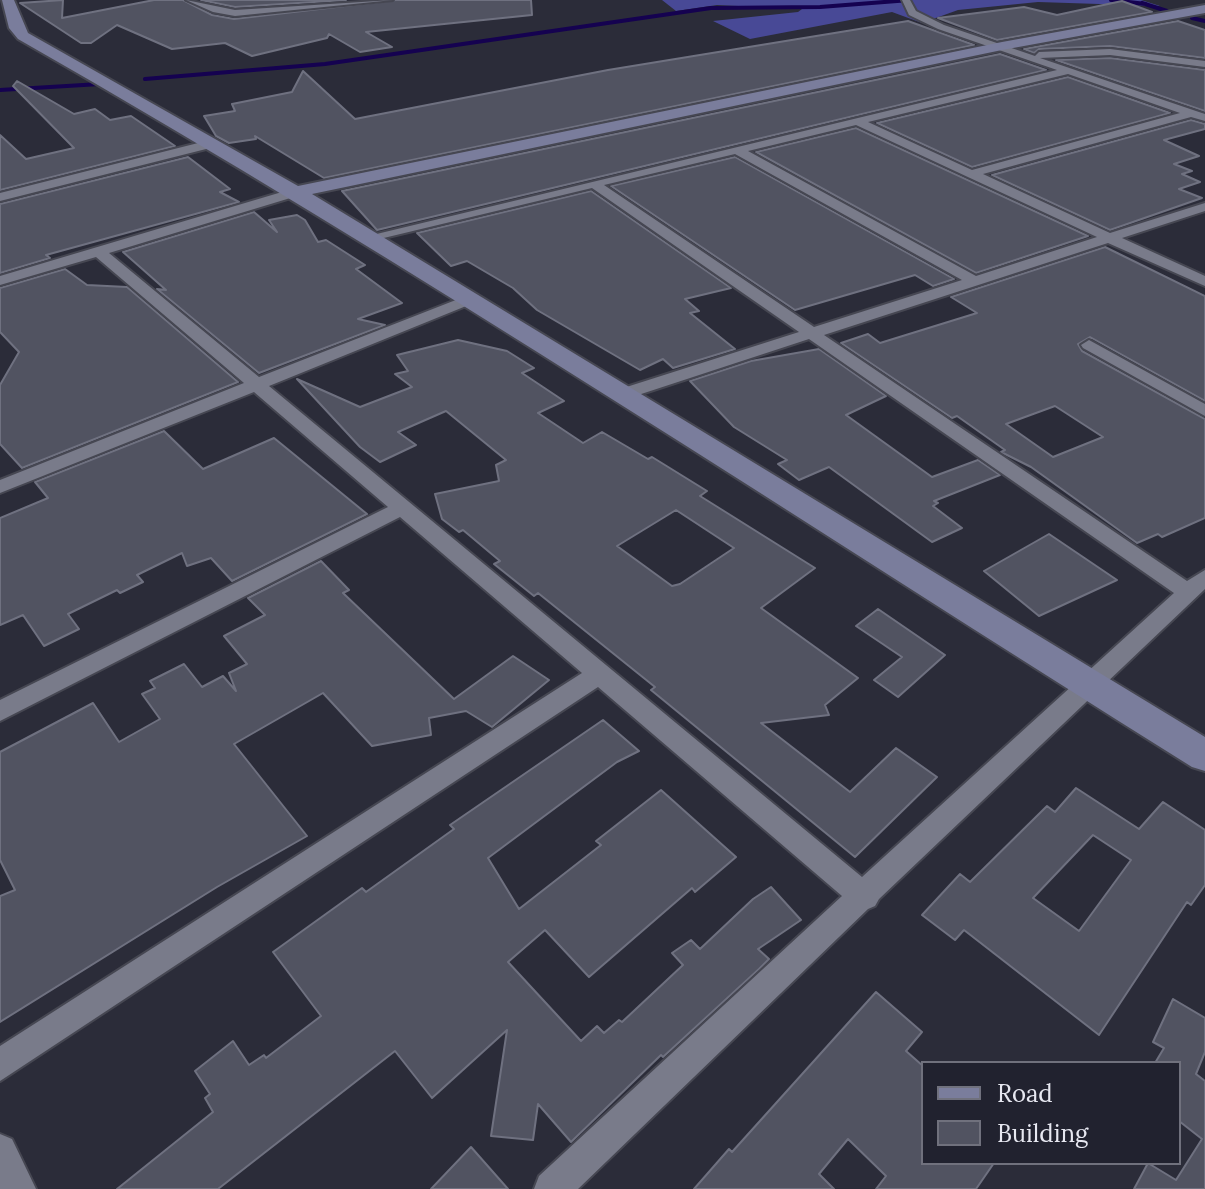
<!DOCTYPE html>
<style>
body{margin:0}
#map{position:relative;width:1205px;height:1189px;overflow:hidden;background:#2b2c39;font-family:Lora,serif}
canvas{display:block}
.legend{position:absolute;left:921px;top:1061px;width:260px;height:104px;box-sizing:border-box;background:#21222f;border:2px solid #70717d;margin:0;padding:10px 14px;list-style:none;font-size:24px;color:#e7e8f1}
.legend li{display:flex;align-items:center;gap:16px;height:40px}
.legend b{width:40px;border:2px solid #70717d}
</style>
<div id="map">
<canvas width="1205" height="1189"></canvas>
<ul class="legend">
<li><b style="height:10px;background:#7a7d9c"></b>Road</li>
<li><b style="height:22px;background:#515361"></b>Building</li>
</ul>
</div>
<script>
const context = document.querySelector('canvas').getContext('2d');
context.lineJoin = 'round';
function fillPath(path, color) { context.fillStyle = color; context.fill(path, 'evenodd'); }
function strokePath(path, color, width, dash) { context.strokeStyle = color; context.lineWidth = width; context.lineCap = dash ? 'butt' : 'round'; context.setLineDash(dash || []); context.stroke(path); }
fillPath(new Path2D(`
 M662 0H1141L1160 6 1038 2 958 10 922 23 892 12 750 39 713 21 798 12 802 9 717 5 676 11Z`), '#484996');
strokePath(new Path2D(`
 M1111 0 1146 4
 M1142 3 1167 11
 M1192 18 1205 21
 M145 79 325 64 711 8 820 7 910 0
 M0 90 100 84`), '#150250', 4);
const building = new Path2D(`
 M63 0 62 18 154 0H183L212 15 234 19 396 0H531L532 15 366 32 392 47 360 52 329 34 327 38 252 56 225 43 172 49 117 25 91 43H81L20 3Z
 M201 0H346L235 7Z
 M1122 1 1152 12 997 40 938 18 1024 7 1057 15Z
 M908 21 974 45 324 178 255 136 256 139 229 143 216 136 204 116 235 111 232 104 292 92 303 71 355 119 608 70Z
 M1178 21 1205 30V58L1110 46 1039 49 1034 53 1024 49Z
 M1000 54 1046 70 377 230 342 191Z
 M1110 58 1205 70V111L1056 60Z
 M1068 77 1170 113 972 167 877 123Z
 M17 81 74 114 95 109 110 120 131 116 175 146 0 190V135L26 159 74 148 13 86Z
 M1191 120 1205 124V129L1164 140 1199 156 1174 164 1192 171 1182 174 1200 182 1179 189 1202 198 1110 230 992 175Z
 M856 128 1088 236 976 273 756 152Z
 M188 157 230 189 220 192 239 202 46 255 50 258 0 273V204Z
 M735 157 954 279 933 286 915 275 795 310 611 186Z
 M591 191 731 288 685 299 699 311 690 313 735 349 673 368 663 359 640 370 537 310 513 288 467 261 451 266 417 233Z
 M254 212 277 232 269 220 297 215 305 220 318 242 326 240 365 265 356 269 402 303 358 319 385 325 259 373 157 289 166 290 123 252Z
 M1105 247 1205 296V401L1090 337 1078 344 1082 351 1205 419V518L1162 537 1158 534 1137 543 1031 467 1001 452 1005 450 957 416 952 418 841 343 868 334 880 343 977 313 951 297ZM1055 406 1103 437 1053 457 1006 424Z
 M65 269 87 285 127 287 238 382 22 468 0 444V385L19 352 0 332V288Z
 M458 340 507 351 534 368 522 373 564 401 538 413 583 443 602 432 648 459 652 457 707 491 700 496 815 568 761 608 858 678 825 705 829 715 761 723 850 792 896 748 937 777 855 857 651 690 655 687 538 593 534 596 494 564 500 561 463 530 459 532 442 519 435 494 499 481 496 465 506 460 446 411 398 432 416 445 380 462 360 447 297 379 360 407 412 387 395 374 408 371 397 355ZM676 510 734 548 680 584 672 586 617 546Z
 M819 349 886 396 846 415 932 477 978 460 1000 475 934 501 938 503 933 506 962 528 932 542 829 467 799 480 778 464 787 460 734 427 690 381 751 361Z
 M164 431 203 469 274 438 367 514 232 581 211 558 187 566 182 553 137 575 143 582 120 593 117 590 68 614 79 629 44 646 23 615 0 625V518L48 498 35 482Z
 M1049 534 1117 580 1039 616 984 571Z
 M321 561 349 590 343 593 454 699 513 656 549 680 492 727 466 711 429 718 431 735 372 746 323 693 234 744 307 836 217 887 0 1022V896L15 890 0 860V752L93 703 119 742 160 719 142 694 155 688 150 681 184 664 202 687 223 676 236 691 229 673 247 664 224 636 265 615 248 598Z
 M878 609 945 655 898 697 874 680 902 657 856 626Z
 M603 720 639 751 617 762 488 858 519 909 601 845 596 841 661 790 736 857 695 892 692 888 589 977 545 930 508 962 581 1041 597 1026 604 1033 619 1020 622 1022 683 965 672 953 691 940 700 949 753 899 771 887 801 920 758 949 769 959 759 969 663 1057 661 1055 571 1142 538 1104 533 1140 491 1136 507 1030 432 1098 395 1051 218 1189H117L213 1112 205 1098 210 1094 195 1071 233 1041 249 1065 264 1055 266 1058 321 1016 273 952 362 888 366 892 454 829 450 825Z
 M1076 788 1139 829 1163 802 1205 830V885L1191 905 1187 902 1099 1035 964 930 955 940 922 915 960 874 970 882 1047 806 1055 812ZM1093 835 1131 860 1079 931 1033 898Z
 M876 992 922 1032 906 1051 923 1066V1163H994L976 1189H876L886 1176 848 1139 819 1174 834 1189H694L729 1149 732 1152Z
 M1173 999 1205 1018V1052L1196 1074 1205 1081V1189H1134L1148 1163 1176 1180 1202 1139 1179 1121V1063H1155L1164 1048 1153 1042Z
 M471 1147 508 1189H431Z`);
fillPath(building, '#515361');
strokePath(building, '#6f7180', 2);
const street = new Path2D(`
 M186 0 235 10 393 0 235 16 213 12Z
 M902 0H910L916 11 944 25 1035 56 1039 52 1110 49 1205 61V67L1110 55 1040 58 1196 111 1205 114V121L1191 117 983 174 1110 233 1205 203V211L1122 238 1205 276V286L1108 243 824 335 1187 581 1205 570V589L879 899 875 906 868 909 578 1189H534L539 1176 842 896 598 687 0 1081V1046L582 673 400 517 0 721V700L388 507 254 392 0 493V480L244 383 96 257 0 285V276L292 189 297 190V196L109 253 259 377 466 296H476V302L269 386 862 877 1174 593 809 339 629 398H617V390L799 332 592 188 367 242 360 238 1057 70 938 29 909 15ZM1068 74 1180 113 972 170 868 122ZM856 125 1097 237 976 276 748 151ZM735 154 962 280 814 327 604 185Z
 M210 140 216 144 214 147 0 201V193Z
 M1089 340 1205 404V416L1083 348 1081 345Z
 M0 1134 12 1139 36 1189H0Z`);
const secondary = new Path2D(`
 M2 0H14L28 33 298 186 1002 42 1205 5V13L1002 50 312 194 1205 737V771L1192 767C801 522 418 267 18 39L9 28Z`);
strokePath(street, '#464752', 4);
strokePath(secondary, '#464752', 4);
fillPath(street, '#797b8a');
fillPath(secondary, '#7a7d9c');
</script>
